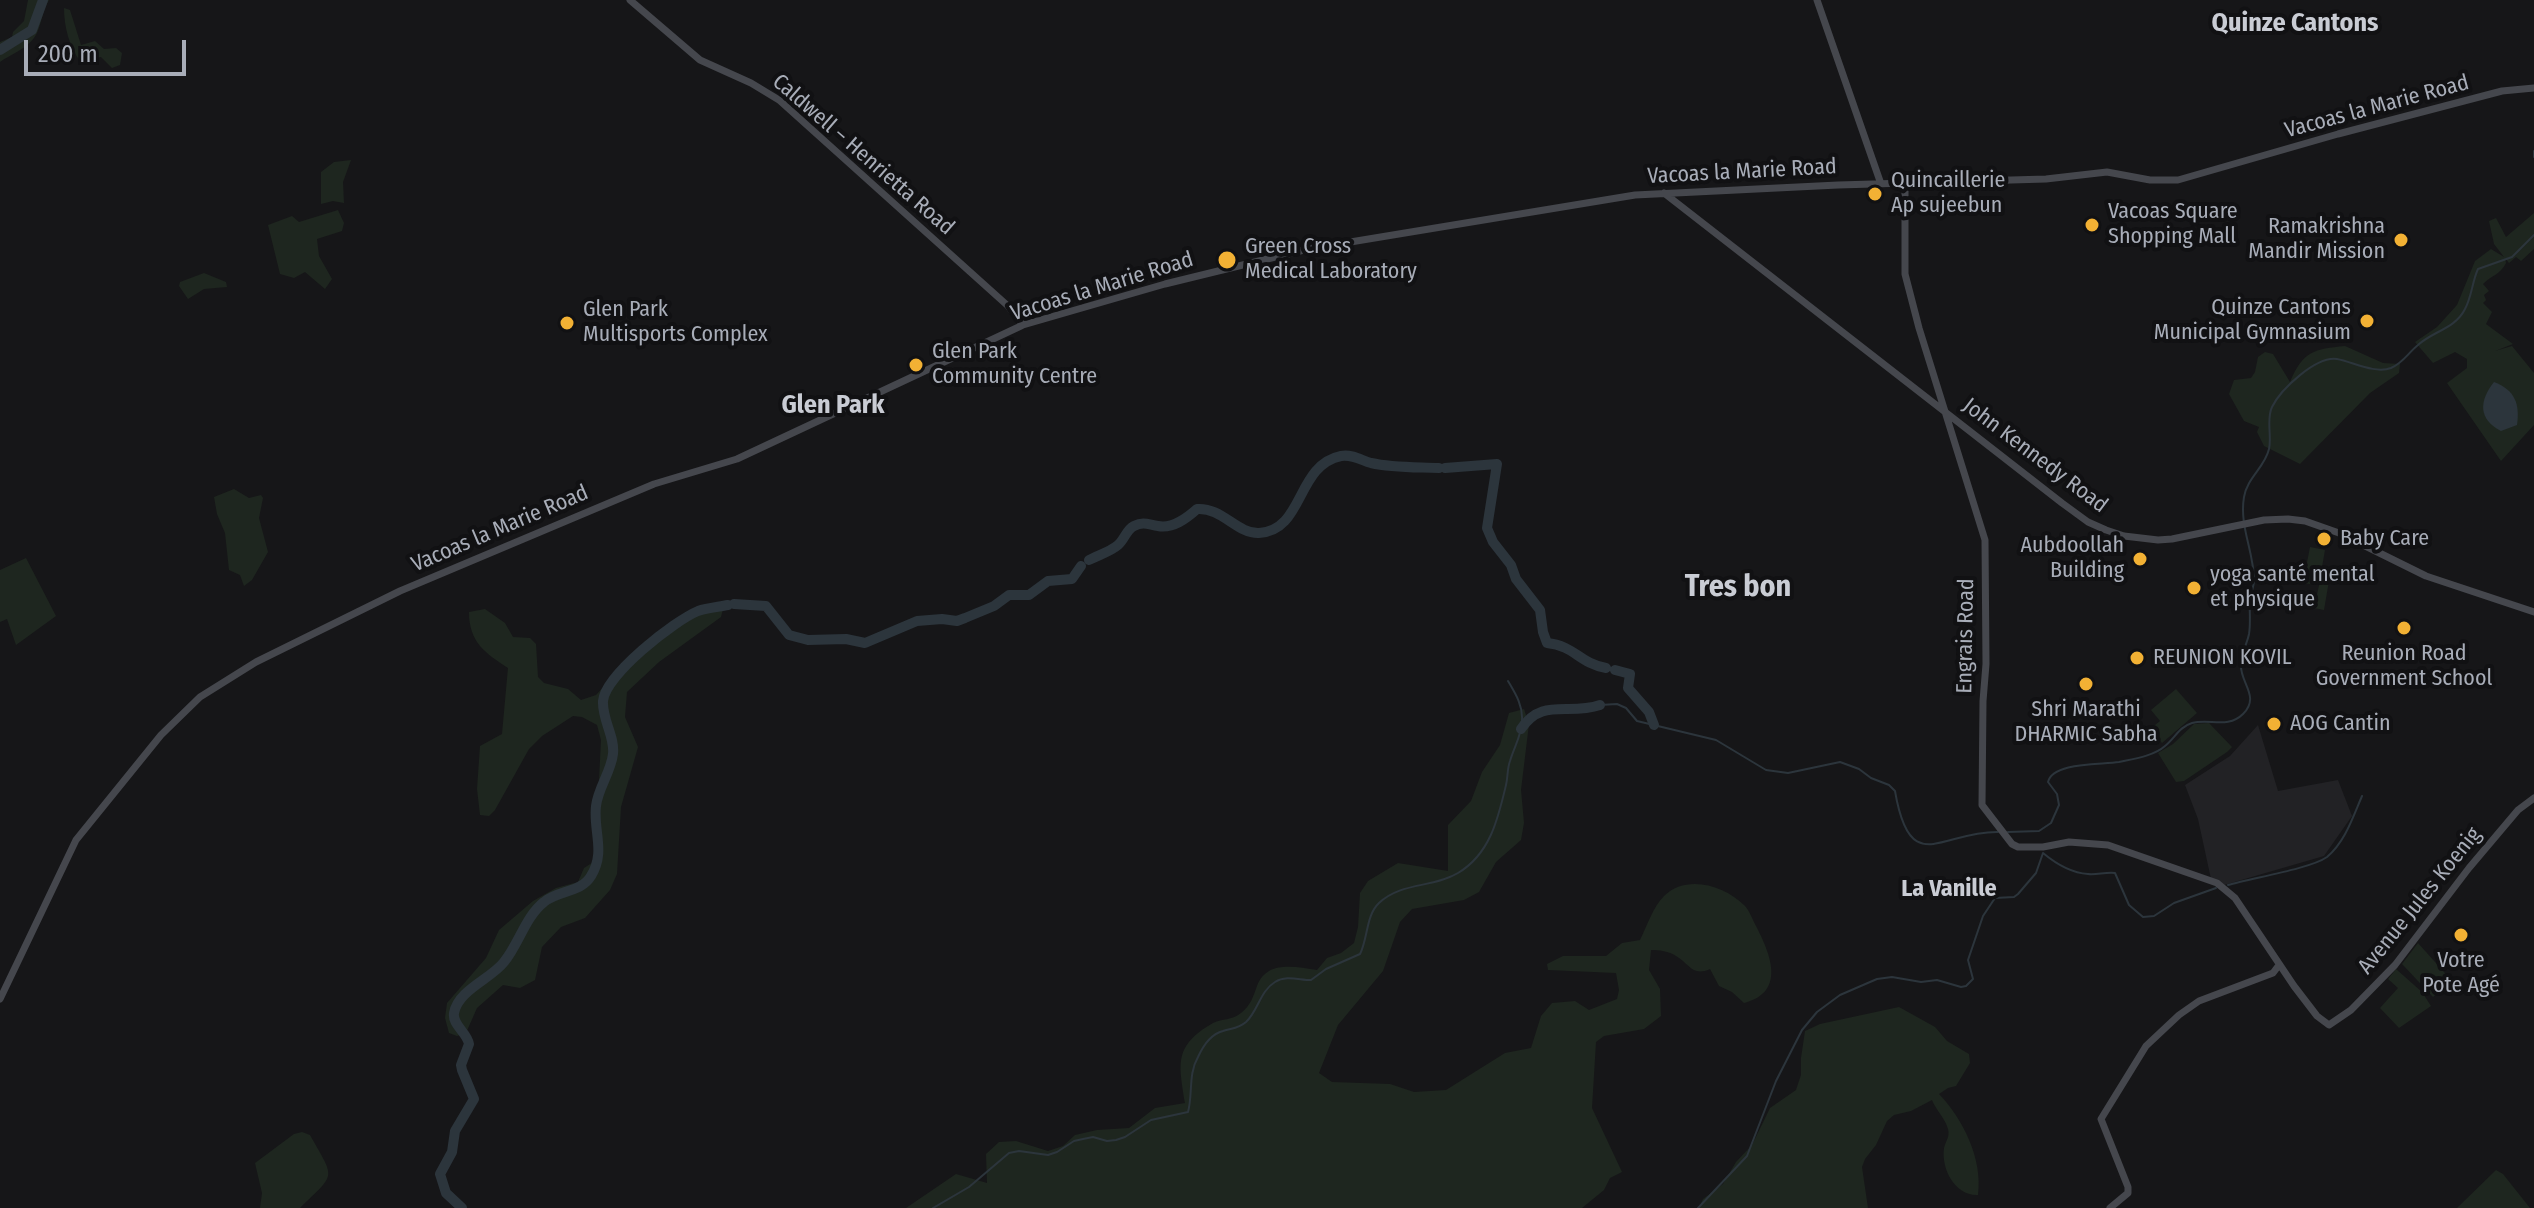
<!DOCTYPE html>
<meta charset="utf-8">
<style>
body{margin:0}
#map{position:relative;width:2534px;height:1208px;overflow:hidden;background:#161618;font-family:"Fira Sans Condensed",sans-serif}
canvas{display:block}
.scale{position:absolute;left:24px;top:40px;width:162px;height:36px;box-sizing:border-box;border:4px solid #a8adb8;border-top:0;padding-left:10px;font-size:24px;line-height:28px;white-space:nowrap;color:#a8adb8;-webkit-text-stroke:6px #111113;paint-order:stroke}
</style>
<div id="map">
<canvas width="2534" height="1208"></canvas>
<div class="scale">200 m</div>
</div>
<script>
const context = document.querySelector('canvas').getContext('2d');
context.lineJoin = 'round';
function fillPath(path, color) { context.fillStyle = color; context.fill(path, 'evenodd'); }
function strokePath(path, color, width, dash) { context.strokeStyle = color; context.lineWidth = width; context.lineCap = dash ? 'butt' : 'round'; context.setLineDash(dash || []); context.stroke(path); }
function write(font, color, halo, rows, align = 'center') {
  context.font = font + ' "Fira Sans Condensed",sans-serif'; context.lineWidth = 8; context.setLineDash([]); context.textBaseline = 'middle'; context.strokeStyle = halo; context.fillStyle = color; for (const [text, x, y, turn = 0] of rows) {
    context.save(); context.translate(x, y); context.rotate((+turn || 0) * Math.PI / 180); context.textAlign = isNaN(turn) ? turn : align; if (halo) context.strokeText(text, 0, 0); context.fillText(text, 0, 0); context.restore();
  }
}
fillPath(new Path2D(`
 M2258 725 2278 791 2338 780 2352 816 2324 856 2224 885 2211 879 2198 819 2185 785 2230 756Z`), '#222225');
fillPath(new Path2D(`
 M28 0H49C41 12 42 27 34 38 27 48 10 55 0 62V42L12 37 13 32 24 21Z
 M64 8 70 10 81 45 95 41 104 49 116 48 122 53 120 65 112 68 101 57 80 61C69 46 64 26 64 8Z
 M351 160 343 182 344 203 333 201 321 204V172L334 162Z
 M338 210 344 223 342 231 317 239 319 256 332 279 325 289 305 272 294 278 280 274 268 225 292 216 299 222Z
 M2534 213V249L2521 261 2516 257 2509 263 2505 258 2506 263C2500 275 2492 275 2483 284L2489 291 2484 295 2486 300 2483 303 2492 312 2486 324 2513 344 2495 351 2512 346 2534 373V425L2501 461 2447 383 2467 368V359L2455 352 2433 363 2415 342 2437 327 2457 305 2475 261 2491 249 2504 257 2494 244 2489 221 2496 218 2506 237Z
 M204 273 226 282 227 287 204 289 188 299 179 286 180 282Z
 M2345 346 2383 363 2400 364 2399 373 2370 393 2300 464 2264 446 2257 432 2259 427 2244 421 2229 394 2234 380 2251 378 2255 372 2258 357 2265 352 2273 354 2290 382C2303 351 2314 349 2345 346Z
 M234 489 249 498 261 495 263 498 259 518 268 552 252 580 244 586 240 575 229 570 225 533 217 514 214 497Z
 M2310 547 2325 550 2321 573 2330 575 2324 610 2314 608 2320 581 2310 584 2303 583Z
 M26 558 56 616 16 645 7 619 0 622V570Z
 M715 605 723 609 721 617 659 662 627 692 625 717 638 747 621 807 617 874 610 890 585 918 561 927 542 947 535 980 520 988 503 985 477 1008 466 1033 457 1036 449 1033 445 1018 447 1003 486 958 499 930 533 901 556 888 578 882 584 868 598 859 601 852 597 821 601 740 597 725 582 717 573 716 542 736 529 749 495 810 489 816 480 815 477 789 480 746 502 734 508 668C485 653 469 642 469 612L485 609 505 623 513 637 530 638 536 644 538 677 544 683 568 689 581 700 596 695 645 641 705 607Z
 M2176 689 2197 713 2162 743 2150 729 2160 721 2151 710Z
 M1524 709 1529 724 1521 790 1524 823 1521 840 1496 862 1479 892 1464 900 1412 909 1400 922 1383 971 1338 1025 1319 1073 1332 1082 1390 1084 1414 1092 1446 1090 1505 1053 1531 1048 1541 1016 1552 1003 1575 1001 1589 1010 1617 999 1619 990 1616 973 1548 970 1547 964 1563 956H1606L1622 943 1640 940C1647 926 1653 907 1664 896 1686 874 1724 885 1744 905 1750 911 1752 919 1756 926 1770 953 1787 992 1744 1003L1732 992 1719 986 1710 969C1692 977 1690 964 1676 956 1669 951 1659 950 1651 950L1649 970 1660 989 1661 1016 1644 1029 1604 1036 1596 1042 1592 1108 1622 1172 1610 1178 1604 1190 1582 1208H906L956 1174 987 1183 986 1154 999 1142 1016 1141 1048 1151 1063 1146 1075 1135 1097 1130 1129 1128 1155 1108 1185 1103C1179 1064 1173 1046 1213 1023 1223 1018 1231 1021 1241 1013 1251 1005 1253 997 1257 986 1267 960 1295 967 1317 970L1327 958 1341 953 1354 943 1358 927 1360 893 1368 881 1398 863 1448 871V825L1471 801 1482 772 1500 745 1509 713Z
 M2209 723 2232 747 2227 752 2184 781 2176 782 2158 753 2173 744 2194 724Z
 M2418 943 2452 981 2433 997 2402 964Z
 M2396 969 2422 992 2431 1006 2399 1028 2380 1008 2398 988 2388 979Z
 M1899 1007 1935 1027 1947 1041 1969 1054 1970 1063 1956 1086 1948 1088 1939 1094C1963 1119 1983 1159 1978 1195 1955 1196 1941 1169 1944 1148 1946 1140 1950 1137 1948 1129 1945 1118 1936 1110 1932 1100L1911 1111 1894 1115 1887 1121 1876 1145 1865 1159 1862 1167 1868 1208H1699L1703 1199 1723 1184 1736 1162 1752 1145 1770 1108 1796 1090 1801 1075V1058L1805 1031 1820 1024Z
 M302 1132 310 1135C335 1180 337 1172 300 1208H260L262 1193 255 1163 294 1134Z
 M2496 1170 2503 1174 2530 1208H2457Z`), '#1e261f');
fillPath(new Path2D(`
 M2494 382C2515 390 2520 404 2517 425L2501 431C2478 419 2479 401 2494 382Z`), '#2c353c');
strokePath(new Path2D(`
 M2534 151V157
 M1600 705 1617 704 1626 708 1637 721 1716 740 1766 770 1788 773 1840 762 1859 769 1871 778 1889 785 1895 791C1910 879 1941 831 1998 832
 M2008 832 2039 831 2051 823 2059 805 2057 794 2048 782C2053 762 2100 765 2119 762 2133 759 2154 756 2165 746 2175 738 2179 727 2192 723 2209 718 2228 729 2243 714 2261 696 2239 682 2241 664 2241 654 2247 644 2249 634 2251 622 2249 610 2250 598 2251 592 2254 587 2254 580 2254 552 2239 526 2244 497 2247 478 2265 467 2269 449 2272 436 2266 419 2272 407 2281 389 2316 356 2337 359 2353 362 2375 374 2391 368 2403 363 2408 353 2418 345 2433 331 2455 329 2465 309 2472 296 2472 282 2478 269L2512 257 2534 235
 M2228 885C2251 878 2310 869 2327 857 2345 842 2353 817 2362 796
 M933 1208 969 1187 1009 1153 1019 1151 1048 1155 1057 1152 1074 1141 1083 1139 1093 1137 1107 1141 1116 1140 1125 1137 1151 1120 1188 1112C1193 1094 1188 1074 1198 1057 1203 1046 1211 1034 1223 1031 1232 1028 1238 1029 1246 1022 1258 1011 1260 991 1275 982 1286 975 1299 980 1311 980L1326 969 1360 954C1368 938 1366 915 1379 903 1401 882 1433 888 1458 873 1490 854 1498 819 1506 785 1508 777 1507 769 1510 761 1514 747 1522 735 1522 720 1523 705 1515 693 1508 681
 M1698 1208 1747 1156 1776 1081 1802 1030 1817 1012 1840 995 1877 979 1892 977 1921 982 1937 980 1961 987 1966 986 1973 979 1968 960 1983 916 1995 898 2014 897 2018 894 2036 873 2043 853C2055 863 2072 873 2088 874 2097 875 2105 872 2115 873L2129 905 2143 917 2154 916 2174 903 2216 888`), '#2c353c', 2);
strokePath(new Path2D(`
 M0 50 32 30 43 0
 M1445 468 1497 464 1487 528 1493 542 1511 565 1516 579 1540 610 1543 632 1547 643C1575 646 1579 663 1606 668
 M1089 560C1098 555 1110 552 1118 545 1125 539 1126 530 1134 526 1144 521 1149 525 1158 526 1173 529 1187 518 1197 509 1222 507 1237 534 1259 533 1304 531 1296 465 1341 456 1352 454 1361 460 1371 463 1393 468 1416 467 1439 468
 M734 604 766 606 789 635 808 640 846 639 865 643 917 621 942 619 957 621 965 618 994 606 1009 595H1029L1048 581 1072 579 1081 566
 M1615 670 1630 674 1628 688 1649 712 1654 725
 M1521 729C1542 697 1568 716 1600 705
 M462 1208 446 1193 440 1174 452 1152 455 1131 474 1099 462 1070 461 1065 469 1044C467 1032 452 1025 454 1013 458 990 491 979 504 962 519 944 525 917 544 902 558 890 581 893 591 876 606 852 593 831 596 806 598 788 611 772 613 754 615 736 602 720 603 701 605 675 674 621 698 611 707 608 718 607 728 605`), '#2c353c', 10);
strokePath(new Path2D(`
 M630 0 700 60 751 83 779 100 1008 306 1023 325
 M1817 0 1881 184
 M1905 183V274L1919 328 1985 540 1986 664 1983 701 1982 805 2012 844 2018 847H2043L2069 842 2108 845 2217 883 2235 898 2294 986 2317 1016 2329 1025 2351 1010 2395 965 2469 868 2518 810 2534 798
 M1664 193 2062 503 2088 522 2106 530 2124 536 2158 540 2172 539 2264 520 2288 519 2305 521 2339 533 2426 576 2534 612
 M0 999 76 840 161 735 200 697 256 662 400 591 654 484 737 459 1023 325 1165 284 1308 249 1635 195 1838 185 2046 179 2107 172 2150 180H2178L2338 134 2502 91 2534 88
 M2110 1208 2128 1193V1187L2101 1119 2146 1046 2179 1015 2199 1001 2273 973 2279 965`), '#45474d', 7);
for (const [x, y, r, color] of [
 [1875,194,8,"#f2b134"],
 [2092,225,8,"#f2b134"],
 [2401,240,8,"#f2b134"],
 [1227,260,10,"#f2b134"],
 [2367,321,8,"#f2b134"],
 [567,323,8,"#f2b134"],
 [916,365,8,"#f2b134"],
 [2324,539,8,"#f2b134"],
 [2140,559,8,"#f2b134"],
 [2194,588,8,"#f2b134"],
 [2404,628,8,"#f2b134"],
 [2137,658,8,"#f2b134"],
 [2086,684,8,"#f2b134"],
 [2274,724,8,"#f2b134"],
 [2461,935,8,"#f2b134"]
]) { const dot = new Path2D(); dot.arc(x, y, r, 0, 2 * Math.PI); context.fillStyle = color; context.fill(dot); strokePath(dot, '#111113', 3); }
write('22px', '#a8adb8', '#111113', [
 ["Vacoas la Marie Road",2377,107,-15],
 ["Caldwell – Henrietta Road",863,155,41],
 ["Vacoas la Marie Road",1742,172,-3],
 ["Vacoas la Marie Road",1102,287,-17],
 ["John Kennedy Road",2035,456,37],
 ["Vacoas la Marie Road",500,529,-23],
 ["Engrais Road",1966,636,-89],
 ["Avenue Jules Koenig",2420,901,-51]
]);
write('22px', '#a8adb8', '#111113', [
 ["Quincaillerie",1891,181],
 ["Ap sujeebun",1891,206],
 ["Vacoas Square",2108,212],
 ["Shopping Mall",2108,237],
 ["Ramakrishna",2385,227,"right"],
 ["Mandir Mission",2385,252,"right"],
 ["Green Cross",1245,247],
 ["Medical Laboratory",1245,272],
 ["Quinze Cantons",2351,308,"right"],
 ["Municipal Gymnasium",2351,333,"right"],
 ["Glen Park",583,310],
 ["Multisports Complex",583,335],
 ["Glen Park",932,352],
 ["Community Centre",932,377],
 ["Baby Care",2340,539],
 ["Aubdoollah",2124,546,"right"],
 ["Building",2124,571,"right"],
 ["yoga santé mental",2210,575],
 ["et physique",2210,600],
 ["Reunion Road",2404,654,"center"],
 ["Government School",2404,679,"center"],
 ["REUNION KOVIL",2153,658],
 ["Shri Marathi",2086,710,"center"],
 ["DHARMIC Sabha",2086,735,"center"],
 ["AOG Cantin",2290,724],
 ["Votre",2461,961,"center"],
 ["Pote Agé",2461,986,"center"]
], 'left');
write('bold 24px', '#c9ccd4', '#111113', [
 ["La Vanille",1949,889]
]);
write('bold 26px', '#c9ccd4', '#111113', [
 ["Quinze Cantons",2295,24],
 ["Glen Park",833,406]
]);
write('bold 30px', '#c9ccd4', '#111113', [
 ["Tres bon",1738,588]
]);
</script>
